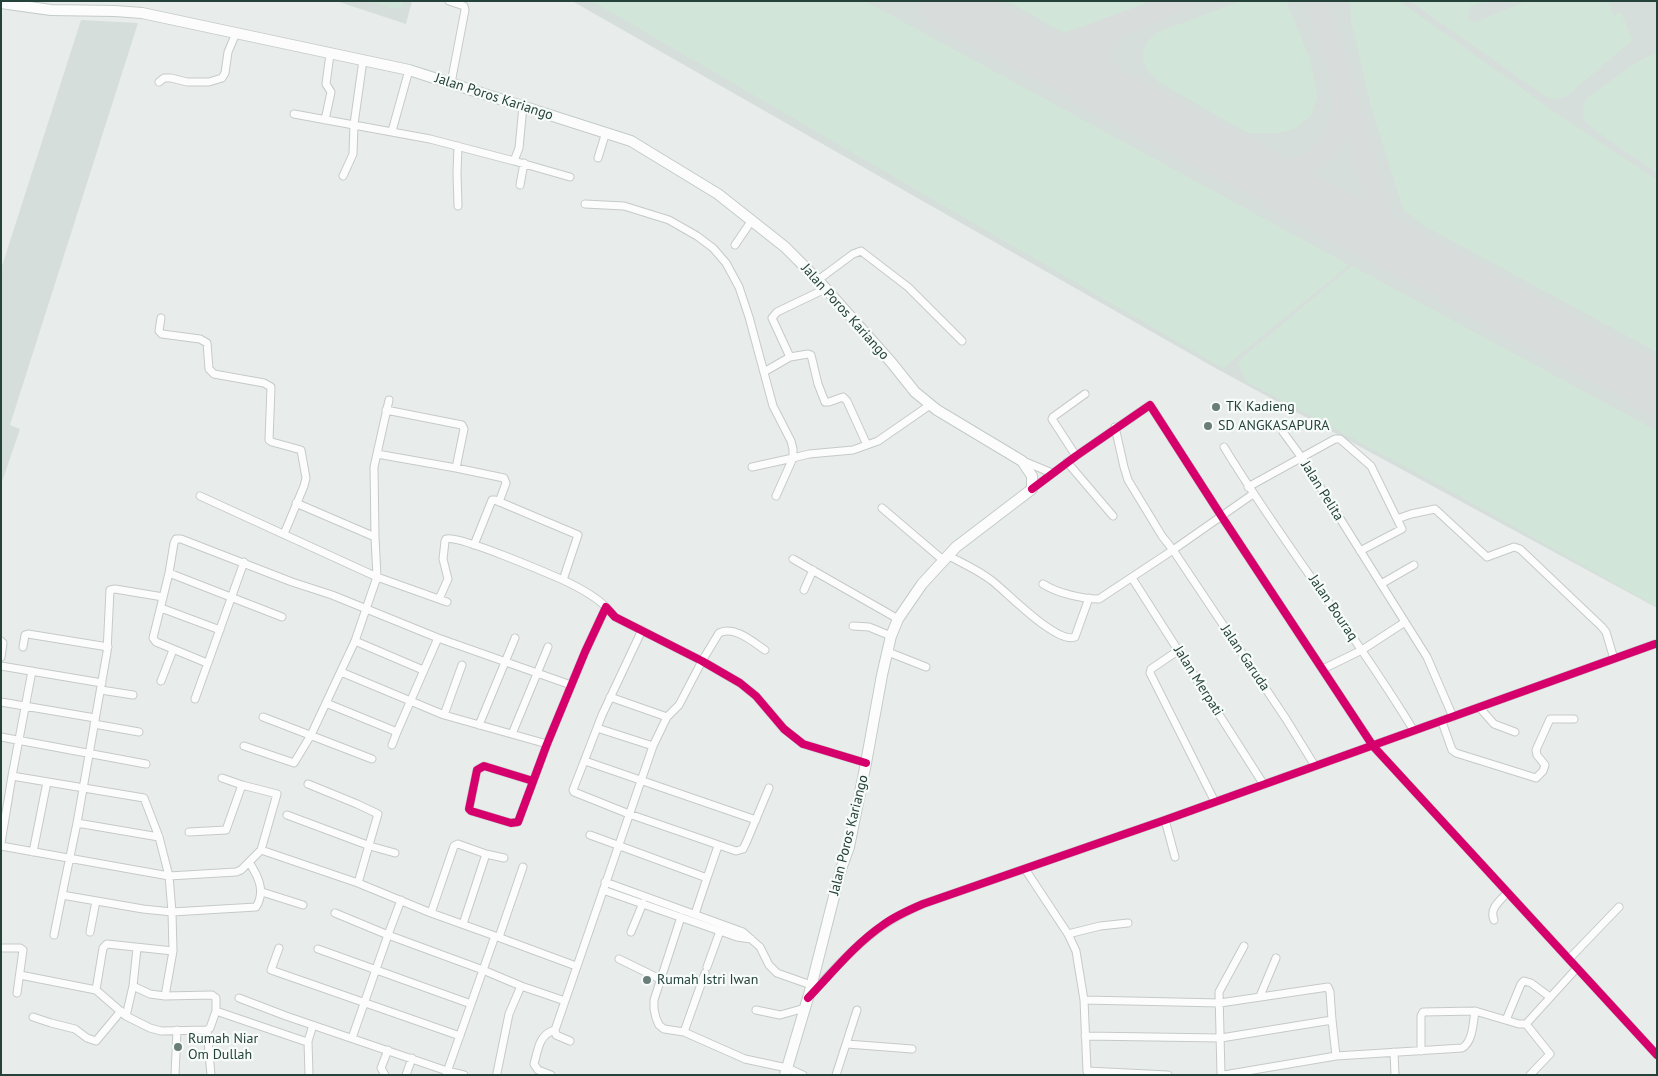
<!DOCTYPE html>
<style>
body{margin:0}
#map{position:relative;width:1658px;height:1076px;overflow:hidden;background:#e8edeb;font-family:"PT Sans",sans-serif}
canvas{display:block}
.frame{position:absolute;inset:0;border:2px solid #24423a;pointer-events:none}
</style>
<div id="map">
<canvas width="1658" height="1076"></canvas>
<div class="frame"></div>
</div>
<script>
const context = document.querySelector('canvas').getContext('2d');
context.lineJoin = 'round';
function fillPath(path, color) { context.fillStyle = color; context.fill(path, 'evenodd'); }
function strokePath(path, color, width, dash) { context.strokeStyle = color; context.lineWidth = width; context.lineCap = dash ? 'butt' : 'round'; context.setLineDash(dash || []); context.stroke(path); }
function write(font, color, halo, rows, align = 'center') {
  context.font = font + ' "PT Sans",sans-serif'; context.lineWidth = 4.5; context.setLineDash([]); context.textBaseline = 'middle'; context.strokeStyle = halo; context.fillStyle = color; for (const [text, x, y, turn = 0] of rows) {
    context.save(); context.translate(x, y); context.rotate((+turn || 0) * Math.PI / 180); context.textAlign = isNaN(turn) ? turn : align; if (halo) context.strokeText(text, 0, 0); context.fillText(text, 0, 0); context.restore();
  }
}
fillPath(new Path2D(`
 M336 1H412L406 24Z
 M572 1H1657V608L1217 369Z
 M81 20 138 23 10 425 20 429 1 485V269Z`), '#d6dedb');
fillPath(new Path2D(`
 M370 1H404L403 6 394 9Z
 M592 1H865L1349 265 1223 368Z
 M1008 1H1145L1144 4 1066 32 1061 31Z
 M1241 1H1286L1289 8 1310 59 1317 95 1311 116 1294 129 1277 133H1248L1159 82C1141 65 1136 52 1156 33Z
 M1350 1H1399L1553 111 1657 180V352L1425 226 1403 209 1399 196 1370 102 1351 20Z
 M1410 1H1487L1470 7 1468 20 1477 22 1527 1H1608L1614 16 1621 12 1632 40 1567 96 1557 99 1548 98Z
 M1657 52V173L1592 128C1581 119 1581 110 1587 98L1634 64Z
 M1352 266 1657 431V607L1460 496 1246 381C1244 374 1240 370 1238 364L1242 358Z`), '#d1e6d8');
strokePath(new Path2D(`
 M1316 1 1341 78 1382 218 1390 235 1399 249
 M1023 44C1040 50 1047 50 1064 45L1183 1
 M1106 89C1099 63 1097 44 1119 24
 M1250 168C1257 170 1266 173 1273 173 1313 172 1345 138 1342 98`), '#d8dddc', 21);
strokePath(new Path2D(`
 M943 1 1657 389`), '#d8dddc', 51);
const street = new Path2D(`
 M449 1 464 6 465 10 451 83
 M159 82 164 78H171L187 82H209L222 78 225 73 228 52 236 33
 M294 114 430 139 514 161 519 148 523 106
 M325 120 331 92 326 84 330 54
 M392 131 409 70
 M598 158 606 132
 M514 161 570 177
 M343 176 353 154 354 124 363 60
 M520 185 524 163
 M585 204 624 206 669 220 697 236 713 248 726 263 739 287 749 317 773 406 791 441 793 449V458L809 454 853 450 878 441 930 405
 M458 206 457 173 458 146
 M735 245 752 220
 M818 280 853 254 861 251 908 287 962 341
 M161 318 159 331 162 334 200 339 207 343 209 369 214 374 264 383 271 387 269 440 272 442 301 450 306 478 304 486 284 534
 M790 357 808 354 811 355 818 384 825 402H829L843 397 847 401 867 445
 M764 372 790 357 772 318 777 312 825 289
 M386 410 462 425 464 429 456 468
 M1283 432 1302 458 1427 657 1453 717
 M1224 447C1283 544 1355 633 1414 731
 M377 454 456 468 504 478 506 483 499 502
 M1076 456 1052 419 1053 417 1085 394
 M1023 461 1052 473
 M1067 462 1113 516
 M752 467 793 458 776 496
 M1248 487 1335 439H1340L1371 466 1402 529 1360 551
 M1032 489 1076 456 1150 405 1222 517 1373 746 1657 1055
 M1253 494 1173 550 1286 719 1315 766
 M200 496 377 577 447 602
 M296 503 375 537
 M882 508 943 560
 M1397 519 1411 514 1435 509 1487 557 1514 547 1520 549 1602 627 1606 632 1614 659
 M474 545 492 500H495L578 535 563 580
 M947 555C962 563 978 570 991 580 1006 591 1057 645 1075 637L1089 598
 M793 559 898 619
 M169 573 282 617
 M1132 578 1264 785
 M1043 584C1057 593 1082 599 1099 599L1173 550 1162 536 1128 480 1124 467 1115 427
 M1381 584 1414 565
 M804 590 813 570
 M439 599 448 579 443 559 445 541 446 539C459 535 547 573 563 580 578 587 595 596 606 607
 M161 608 220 630
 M853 626 869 627 891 636
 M642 630 602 715 573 790 574 792 629 814 736 851 743 849 746 843 769 788
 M1 641 3 643 1 657
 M355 641 423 670
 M23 647 25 635 28 634 108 647
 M1179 650 1151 669 1150 673 1215 802
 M888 652 926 667
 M207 663 156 642 153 638 169 573 174 543 176 539H181L292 582 332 595 438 638 571 685
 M1 666 102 683
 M1323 669 1362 650 1405 622
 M341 672 444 715 547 744
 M161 681 173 650
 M101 690 133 695
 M610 697 667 717
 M195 699 244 562
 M1 702 95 718
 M326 703 397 732 438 638
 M1479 707 1494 724 1515 732
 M444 715 462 665
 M263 717 372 759
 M1442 722 1452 750 1456 753 1536 778 1543 771 1545 765 1537 755 1536 750 1550 719H1574
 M94 724 139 732
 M479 725 515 638
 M597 728 653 746
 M512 734 548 647
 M1 737 146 764
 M392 745 397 732
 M244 746 294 763 311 735 355 641 377 577 375 537 374 467 389 400
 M585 761 756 820
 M222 778 242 785
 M533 781 484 766 477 770 469 809 471 811 511 823 518 822 547 744 585 652 606 607 615 617 702 661 740 683 756 696 784 729 803 744 866 763
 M308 784 357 804 378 814 358 883 431 913 495 936
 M287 815 370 846 395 853
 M1165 820 1175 857
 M77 823 159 837
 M189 832 226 830 242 785 277 794 261 850
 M590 835 707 878 695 914
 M1 843 12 776 32 671
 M1 846 169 876 159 837 144 798 12 776
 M33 852 47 782
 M486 854 504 858
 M1025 869 1068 934 1076 951 1084 1000 1087 1071 1168 1075
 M707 878 718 846
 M605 882 743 932 760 947 769 965 777 973 811 985
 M603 890 737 937 751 939
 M262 892 303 905
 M62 895 77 823 107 652 110 590 115 589 163 597
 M401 900 388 935 483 970 495 936 576 966
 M335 913 388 935 352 1038
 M431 913 454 846 458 844 486 854 463 924
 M681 917 654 1000V1009L656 1018 659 1025 664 1029 684 1032 745 1059 787 1068 803 1075
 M1494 920C1489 908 1500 901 1508 892
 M90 932 96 901
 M631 932 643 903
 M1068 934 1100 926 1128 923
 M54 935 62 895 143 909 172 912 256 907C266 891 258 876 249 862L261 850 358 883
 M499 937 523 867
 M1 948H20L23 950 17 993
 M279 948 271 970 460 1036
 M318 949 471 1004
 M173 951 172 912 169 876 236 872 241 870 249 862
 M619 959 660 979
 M1569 959 1619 907
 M707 967 720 931
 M20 975 96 990 126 1016
 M133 986 137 948
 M96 990 103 948 107 944 173 951 165 996 212 995 216 998V1011
 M165 996 150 994 133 986 126 1016 150 1028 161 1031 207 1030 210 1028 216 1011 304 1041H308L313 1025
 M809 996C832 972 855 945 882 926 895 917 909 910 923 904L1165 820 1655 644
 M1260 996 1276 958
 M239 998 286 1016 447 1071 464 1075
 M1084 1000 1220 1003 1328 987 1330 992 1332 1020 1336 1056
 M565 1001 653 746 667 717 679 705 702 661 719 633C734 625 753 642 765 650
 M756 1010 780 1015 805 1008
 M33 1017 51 1023 75 1029 87 1038 96 1041 121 1011
 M1506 1020 1521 984 1524 981 1531 983 1550 997
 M1526 1024 1550 1054 1530 1075
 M207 1030 211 1075
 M555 1030 556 1035 570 1041
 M684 1032 705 973
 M1085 1036 1221 1038 1332 1020
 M308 1041 309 1075
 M847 1044 912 1049
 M1421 1051V1016L1423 1012 1475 1011
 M1394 1052 1395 1075
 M497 1073 509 1014 521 986
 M175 1075 177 1030
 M385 1075 381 1068 388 1050
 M406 1075 412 1058
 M446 1075 483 970 521 986 565 1001 555 1030C539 1034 538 1050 534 1064L538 1070 551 1075
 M836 1075 857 1010
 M1221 1075 1219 992 1244 946
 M1224 1075 1336 1056 1462 1048C1473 1042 1473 1023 1475 1011L1519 1024H1526L1577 968`);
const secondary = new Path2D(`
 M1 3 51 10 115 11 142 13 409 70 631 141 718 194 785 247 818 280 891 362 915 392 937 410 1022 461 1032 476V489L956 547 922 584 898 619 891 636 882 675 866 763 849 847 841 869 810 991 785 1075`);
strokePath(street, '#c5cac8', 9);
strokePath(secondary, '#c3cbc8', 12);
strokePath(street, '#fcfcfc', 7);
strokePath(secondary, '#fcfcfc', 10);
strokePath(new Path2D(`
 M1032 489 1076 456 1150 405 1222 517 1373 746 1657 1055
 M533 781 484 766 477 770 469 809 471 811 511 823 518 822 547 744 585 652 606 607 615 617 702 661 740 683 756 696 784 729 803 744 866 763
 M808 998C832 973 854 945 883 925 895 916 909 910 923 904L1165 820 1655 644`), '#d6006c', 8);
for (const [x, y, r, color] of [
 [1216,407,5,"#697e78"],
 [1208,426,5,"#697e78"],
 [647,980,5,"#697e78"],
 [178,1047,5,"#697e78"]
]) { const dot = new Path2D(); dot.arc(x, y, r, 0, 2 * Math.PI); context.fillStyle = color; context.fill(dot); strokePath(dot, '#f7fbf9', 2); }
write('14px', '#24423a', '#f7fbf9', [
 ["Jalan Poros Kariango",494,97,18],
 ["Jalan Poros Kariango",845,312,48],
 ["Jalan Pelita",1322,491,58],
 ["Jalan Bouraq",1333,608,56],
 ["Jalan Garuda",1245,658,56],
 ["Jalan Merpati",1198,681,58],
 ["Jalan Poros Kariango",849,835,-76]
]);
write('14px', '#24423a', '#f7fbf9', [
 ["TK Kadieng",1226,407],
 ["SD ANGKASAPURA",1218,426],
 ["Rumah Istri Iwan",657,980],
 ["Rumah Niar",188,1039],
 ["Om Dullah",188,1055]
], 'left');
</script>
